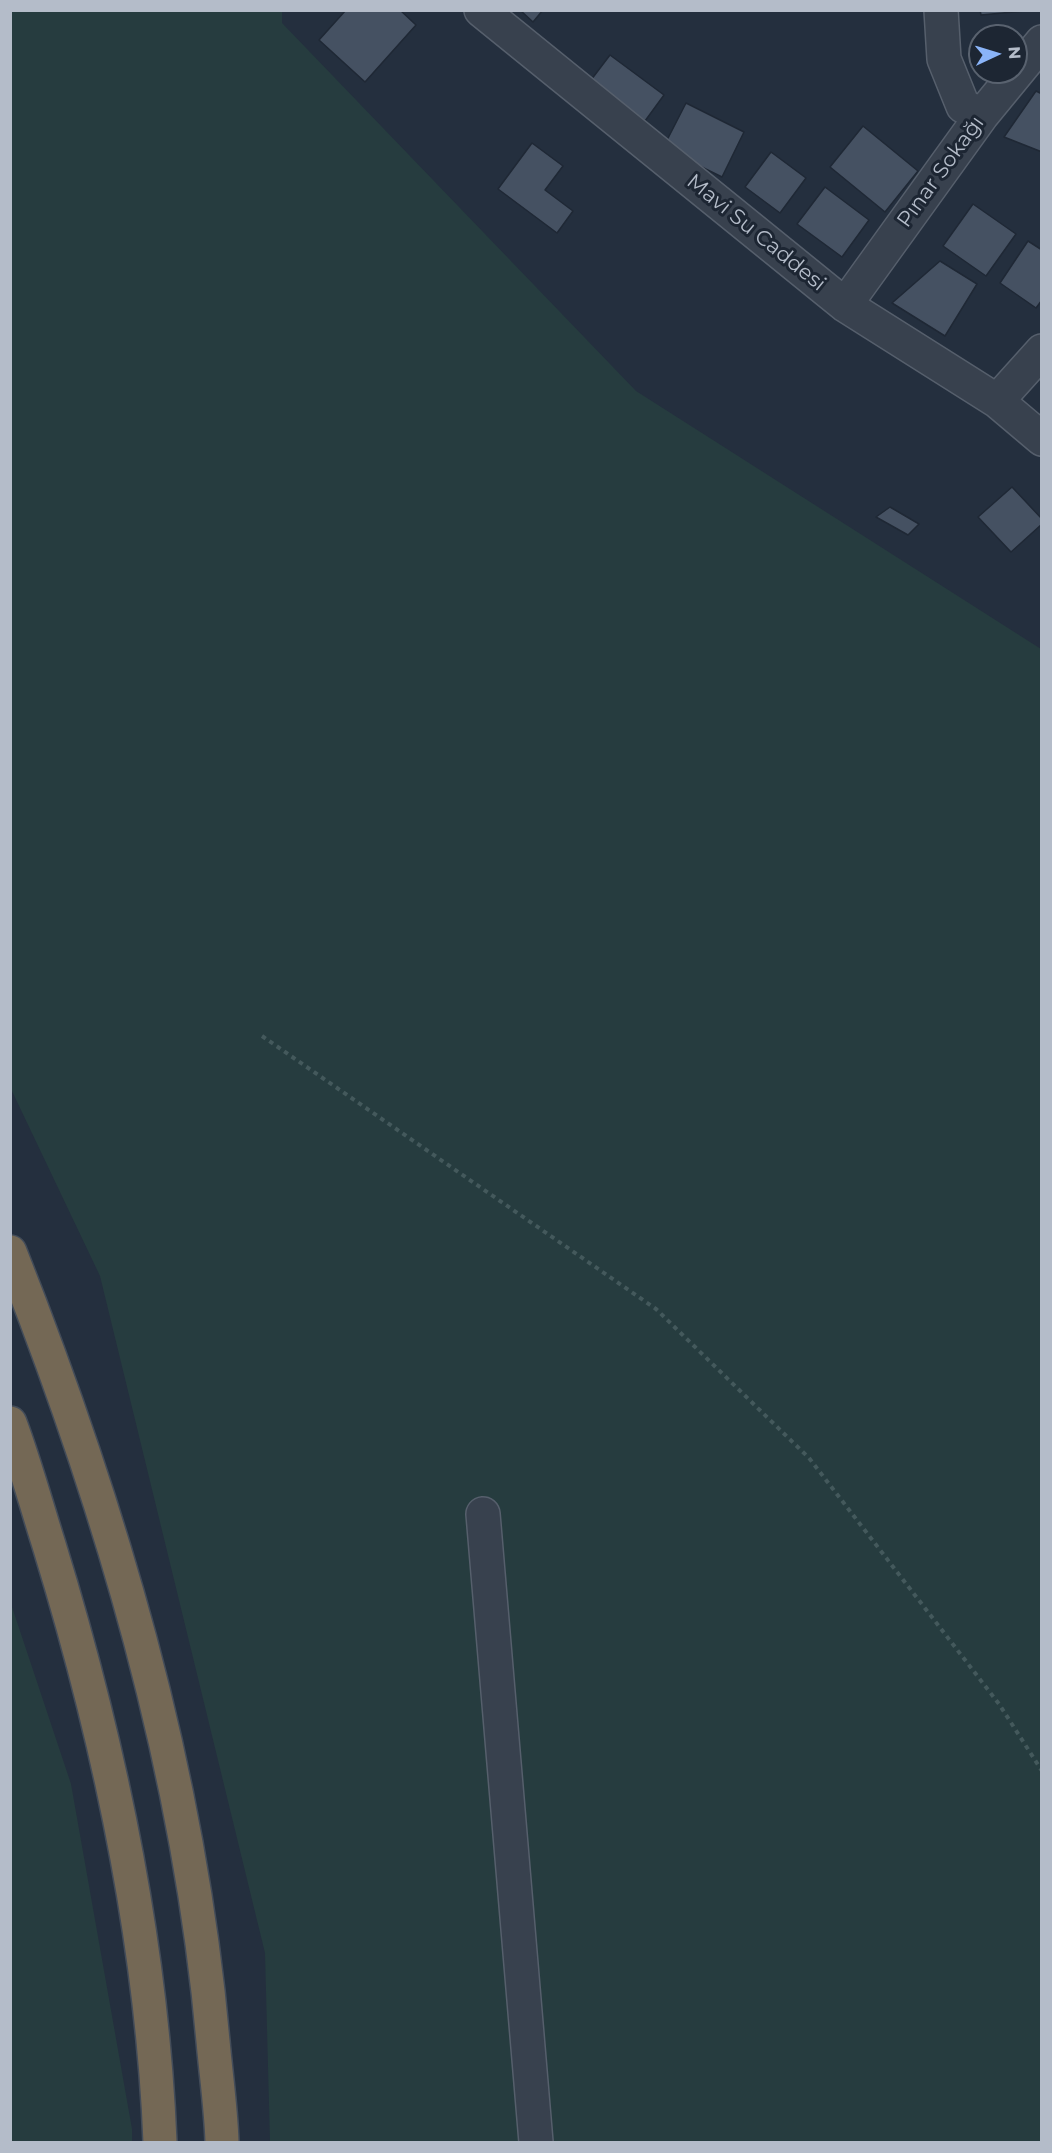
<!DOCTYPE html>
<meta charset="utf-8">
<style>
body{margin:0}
#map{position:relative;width:1052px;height:2153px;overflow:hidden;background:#242f3e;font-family:Montserrat,sans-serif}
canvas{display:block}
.frame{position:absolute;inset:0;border:12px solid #b4bcc9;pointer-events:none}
.north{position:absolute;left:968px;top:24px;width:60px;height:60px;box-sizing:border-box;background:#1d2633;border:2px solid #59626f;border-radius:50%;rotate:86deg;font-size:16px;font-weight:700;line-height:24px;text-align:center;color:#b4bcc9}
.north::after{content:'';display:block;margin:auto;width:21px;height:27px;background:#8ab4f8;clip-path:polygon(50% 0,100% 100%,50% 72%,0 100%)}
</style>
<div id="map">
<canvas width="1052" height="2153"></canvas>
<div class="frame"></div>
<div class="north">N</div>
</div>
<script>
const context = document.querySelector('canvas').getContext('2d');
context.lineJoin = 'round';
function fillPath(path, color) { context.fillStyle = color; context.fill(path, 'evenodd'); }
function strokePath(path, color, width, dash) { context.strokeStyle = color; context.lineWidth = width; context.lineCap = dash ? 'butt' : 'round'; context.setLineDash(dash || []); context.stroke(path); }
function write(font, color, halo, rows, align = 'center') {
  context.font = font + ' Montserrat,sans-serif'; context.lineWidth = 6; context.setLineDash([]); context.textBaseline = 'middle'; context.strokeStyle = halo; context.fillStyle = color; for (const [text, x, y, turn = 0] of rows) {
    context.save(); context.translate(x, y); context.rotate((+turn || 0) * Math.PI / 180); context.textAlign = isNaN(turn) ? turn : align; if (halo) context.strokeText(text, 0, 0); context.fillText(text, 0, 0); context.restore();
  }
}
fillPath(new Path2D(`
 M11 11H282V23L636 391 1041 649V2142H270L265 1953 100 1276 11 1089Z
 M11 1604 71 1784 132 2129V2142H11Z`), '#263c3f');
const building = new Path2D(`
 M346 10H400L416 25 365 82 319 40Z
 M520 10H543L533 22Z
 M980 10H1035L981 15Z
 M610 55 664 95 645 121 591 80Z
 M1036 91 1042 94V152L1004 137Z
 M686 103 744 132 722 177 663 148Z
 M863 126 918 171 885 212 830 167Z
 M532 143 563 166 545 190 573 211 557 233 498 189Z
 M771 152 806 178 780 213 745 187Z
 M825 187 869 220 842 257 797 224Z
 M973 204 1016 234 986 276 943 246Z
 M1028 241 1042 250V300L1036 308 1000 283Z
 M940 261 977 284 945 336 892 303Z
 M1012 487 1042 519V524L1011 552 978 517Z
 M890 507 919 524 908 535 876 517Z`);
fillPath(building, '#455162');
strokePath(building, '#1f2835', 1.5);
const minor = new Path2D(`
 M481 10 845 305 997 401 1042 439
 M941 10 944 59 963 106 982 115
 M845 305 982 115 1042 42
 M997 401 1042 351
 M483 1514 536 2142`);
const highway = new Path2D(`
 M10 1252C110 1505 189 1769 213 2041 216 2075 221 2109 222 2142
 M10 1423C25 1463 36 1504 49 1545 108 1737 152 1941 160 2142`);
strokePath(minor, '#565f6c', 36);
strokePath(highway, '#434c59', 36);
strokePath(new Path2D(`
 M262 1036 656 1309 809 1458 999 1704 1042 1771`), '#44595c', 4, [4.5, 4.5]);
strokePath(minor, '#38414e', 33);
strokePath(highway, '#746855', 33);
write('21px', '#b4bcc9', '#1d2633', [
 ["Pınar Sokağı",941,172,-54],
 ["Mavi Su Caddesi",756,233,39]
]);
</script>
